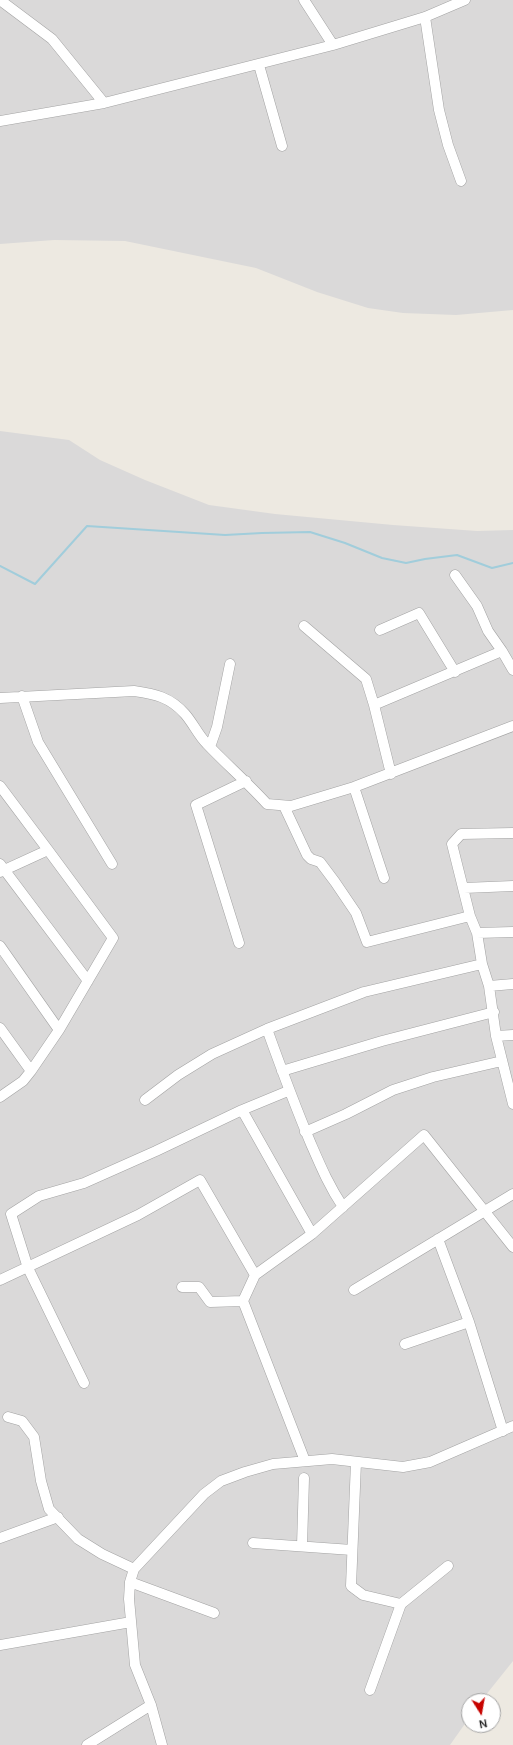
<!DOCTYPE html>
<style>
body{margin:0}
#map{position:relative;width:513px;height:1745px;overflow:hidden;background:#ede9e1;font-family:Manrope,sans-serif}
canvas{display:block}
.north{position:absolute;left:461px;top:1693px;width:40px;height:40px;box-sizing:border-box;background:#fff;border:1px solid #a4a4a4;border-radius:50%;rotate:169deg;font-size:11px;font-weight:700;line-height:16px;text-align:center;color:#1c1c1c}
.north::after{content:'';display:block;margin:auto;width:14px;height:18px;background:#c70300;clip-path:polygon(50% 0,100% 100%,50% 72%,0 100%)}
</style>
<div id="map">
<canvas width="513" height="1745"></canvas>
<div class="north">N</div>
</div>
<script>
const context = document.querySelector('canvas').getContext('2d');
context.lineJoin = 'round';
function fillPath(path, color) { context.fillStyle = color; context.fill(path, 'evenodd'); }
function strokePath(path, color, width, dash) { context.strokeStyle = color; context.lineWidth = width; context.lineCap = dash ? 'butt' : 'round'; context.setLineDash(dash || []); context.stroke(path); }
fillPath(new Path2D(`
 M0 0H513V310L456 315 403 313 368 308 317 292 256 268 125 241 54 240 0 244Z
 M0 431 69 440 100 460 145 480 209 505 275 514 393 525 477 531 513 530V1661L481 1701H469V1718L450 1745H0Z`), '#dad9d9');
strokePath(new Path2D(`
 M0 566 35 584 87 526 225 535 262 533 310 532 345 543 382 558 406 563 425 559 457 555 492 568 513 563`), '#a1cddb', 2);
const minor = new Path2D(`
 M0 0 52 39 104 103 333 45 425 17 465 0
 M304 0 333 45
 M425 17 439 110 448 145 461 181
 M259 65 282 146
 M0 121 104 103
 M455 575 477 606 488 631 502 651
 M304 626 366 679 374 705
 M380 630 419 613 455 672
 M22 696 38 742 112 864
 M0 698 134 691C155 694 170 697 185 714 193 723 198 735 207 744 226 764 248 783 267 804L291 806 354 787 513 726
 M210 747 217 727 230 664
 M391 774 374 705 502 651 513 670
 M0 786 48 850 0 872
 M354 787 384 878
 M284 806 307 855 311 859 320 862 335 882 356 913 367 942 470 916
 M513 833 461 834 452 844 470 916 477 933 482 964 489 986 496 1036 513 1104
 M0 864 88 981
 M464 888 513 886
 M477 933 513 932
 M239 943 196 805 246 781
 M0 946 59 1030
 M489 986 513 984
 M0 1028 31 1071
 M267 1029C281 1068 295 1106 311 1144 321 1167 329 1186 343 1207
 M496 1036 513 1035
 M282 1071 382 1041 494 1012
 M0 1097 23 1081 31 1071 59 1030 113 938 48 850
 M145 1100 178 1075 212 1054 267 1029 364 992 482 964
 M242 1110 312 1234
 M305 1132 346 1114 393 1090 433 1077 502 1061
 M438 1239 469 1322 503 1431
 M0 1280 138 1215 200 1180 255 1275
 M182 1287H199L210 1302 243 1301
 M354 1290 513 1194
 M405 1344 469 1322
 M84 1383 28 1268 11 1214 39 1196 84 1183 156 1151 242 1110 288 1091
 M8 1417 22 1421 34 1437 41 1481 49 1509 78 1539 102 1554 134 1569
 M305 1461 243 1301 255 1275 312 1234 424 1135 513 1247
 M356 1462 351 1586 363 1595 401 1604 370 1690
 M0 1538 58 1517
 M253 1543 352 1550
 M302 1546 304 1478
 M130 1582 214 1613
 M401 1604 448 1566
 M0 1645 131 1622
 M87 1745 151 1705
 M162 1745 151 1705 135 1665 129 1599 130 1582 134 1569 204 1494 221 1481 245 1472 273 1464 332 1459 403 1467 430 1462 513 1426`);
strokePath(minor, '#a3a3a3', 11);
strokePath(minor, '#fff', 10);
</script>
